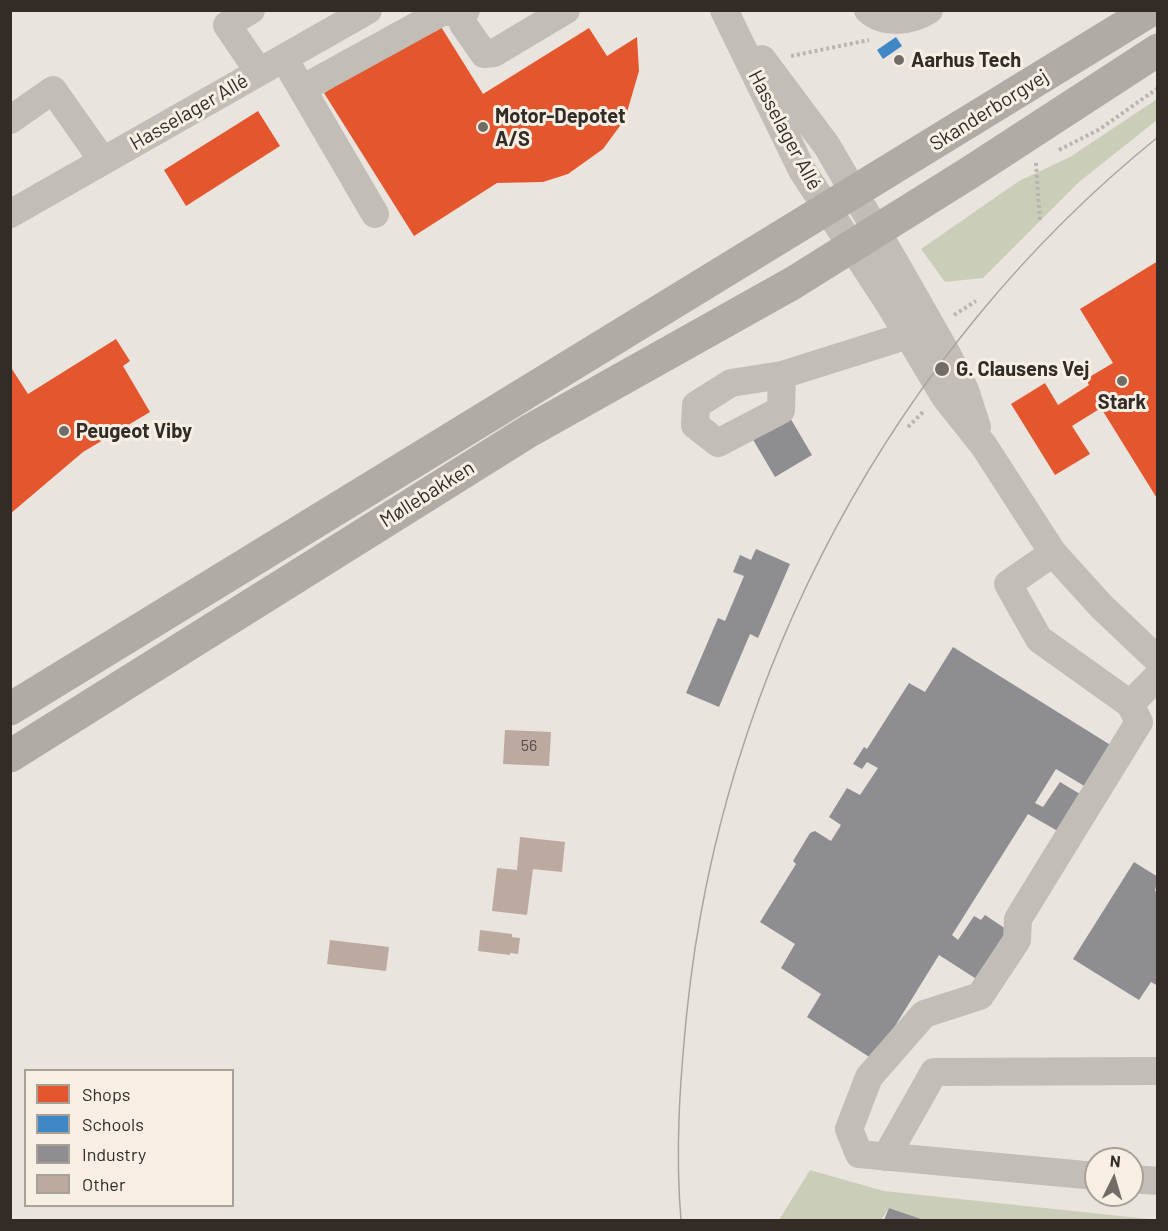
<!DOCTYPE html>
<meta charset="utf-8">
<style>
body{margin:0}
#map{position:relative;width:1168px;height:1231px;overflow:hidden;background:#eae4de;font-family:Barlow,sans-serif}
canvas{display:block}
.frame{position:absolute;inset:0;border:12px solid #322b26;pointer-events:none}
.legend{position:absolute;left:24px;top:1069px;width:210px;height:138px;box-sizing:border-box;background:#f7efe4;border:2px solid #a8a198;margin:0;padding:8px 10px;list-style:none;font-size:18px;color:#322b26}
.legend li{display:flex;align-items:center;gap:12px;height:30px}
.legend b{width:30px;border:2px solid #a8a198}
.north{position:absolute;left:1084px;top:1147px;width:60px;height:60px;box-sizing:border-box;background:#f7efe4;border:2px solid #a8a198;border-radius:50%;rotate:5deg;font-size:16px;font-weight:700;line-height:24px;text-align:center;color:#322b26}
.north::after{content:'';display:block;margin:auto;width:21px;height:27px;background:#726c66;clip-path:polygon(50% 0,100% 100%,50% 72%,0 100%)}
</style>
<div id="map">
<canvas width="1168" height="1231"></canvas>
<div class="frame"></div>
<ul class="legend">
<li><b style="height:16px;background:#e4572e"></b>Shops</li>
<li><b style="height:16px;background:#3f88c5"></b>Schools</li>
<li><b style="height:16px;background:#8d8d92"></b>Industry</li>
<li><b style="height:16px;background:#bcaaa0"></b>Other</li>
</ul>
<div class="north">N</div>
</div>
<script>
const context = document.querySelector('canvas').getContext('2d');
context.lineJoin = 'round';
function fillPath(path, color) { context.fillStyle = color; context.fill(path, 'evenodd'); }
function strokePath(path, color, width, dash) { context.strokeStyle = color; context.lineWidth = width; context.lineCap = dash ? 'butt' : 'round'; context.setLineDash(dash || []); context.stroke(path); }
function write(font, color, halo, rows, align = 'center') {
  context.font = font + ' Barlow,sans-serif'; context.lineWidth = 6; context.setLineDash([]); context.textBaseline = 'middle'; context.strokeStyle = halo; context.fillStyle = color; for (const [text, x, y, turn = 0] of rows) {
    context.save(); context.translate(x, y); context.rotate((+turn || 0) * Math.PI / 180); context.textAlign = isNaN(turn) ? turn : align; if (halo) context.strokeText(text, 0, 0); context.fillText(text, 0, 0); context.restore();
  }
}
fillPath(new Path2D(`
 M1157 99V120L1079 182 983 278 945 282 921 249 1019 181 1070 157Z
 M810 1170 884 1191 1158 1220H924L889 1208 881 1220H779Z`), '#caceb9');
fillPath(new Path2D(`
 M438 22 483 94 589 28 607 56 637 37 639 71 625 119 603 149 568 174 543 182 497 183 414 236 324 93Z
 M258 111 280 146 186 206 164 170Z
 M1158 261V500L1101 408 1072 426 1090 454 1055 475 1011 404 1045 383 1058 405 1089 385 1086 379 1113 363 1080 309Z
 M116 339 130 361 123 366 150 412 83 452 10 514V366L28 394Z`), '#e4572e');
fillPath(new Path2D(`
 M896 37 902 46 883 59 877 50Z`), '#3f88c5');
fillPath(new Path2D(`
 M789 416 812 455 775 477 752 438Z
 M756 549 790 564 758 638 750 634 719 707 686 693 718 618 725 621 744 576 733 572 740 555 751 560Z
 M953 647 1117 749 1091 790 1056 769 1035 803 1043 807 1060 782 1085 797 1063 834 1028 814 952 935 958 940 974 916 981 920 985 915 1009 931 978 980 939 955 874 1060 807 1017 821 994 781 968 795 944 760 922 796 864 793 861 810 833 815 831 831 841 841 825 829 817 847 788 860 795 878 768 867 762 862 769 853 764 864 747 867 749 909 683 925 692Z
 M1134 862 1158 877 1155 891 1158 892V986L1151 982 1139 1000 1073 959Z
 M889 1208 924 1220H884Z`), '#8d8d92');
fillPath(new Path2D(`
 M505 730 551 732 549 766 503 764Z
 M520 837 565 842 562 872 533 869 527 915 492 911 497 868 517 870Z
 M480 930 512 934V937L520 938 518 954 510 953V955L478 951Z
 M330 940 389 947 386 971 327 964Z`), '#bcaaa0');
strokePath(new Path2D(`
 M791 56 869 40
 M1059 150 1100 129 1158 88
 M1036 163 1040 223
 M954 315 976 301
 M908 427 924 411`), '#bbb5af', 4, [3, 3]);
strokePath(new Path2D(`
 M251 10 227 25 259 72
 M466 10 463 12V24L484 54 494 53 566 10
 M724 10 802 170 890 305 945 397 984 446 1053 553 1102 607 1158 660
 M868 10C885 25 912 21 929 10
 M762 59 827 146 901 273 947 354 965 390 977 427
 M292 72 375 214
 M302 89 442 12H463
 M10 120 53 90 103 161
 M10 214 368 10
 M782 375 781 410 718 443 695 425 696 405 731 383 782 375 893 340 923 323
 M1053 553 1008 584 1039 639 1130 704 1158 676
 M886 1157 934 1072 1158 1071
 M1096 1176 859 1154 849 1129 869 1077 924 1014 980 996 1017 940 1018 919 1139 722 1130 704
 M1132 1179 1158 1181`), '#c2bdb7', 28);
strokePath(new Path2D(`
 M10 709 1151 10
 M10 756 529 431 793 283 969 173 1158 50`), '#b1aba6', 33);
strokePath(new Path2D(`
 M681 1220C675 1151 680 1080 687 1011 722 672 893 351 1158 137`), '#aaa5a1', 1.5);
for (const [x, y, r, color] of [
 [899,60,6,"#726c66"],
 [483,127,6,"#726c66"],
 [942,369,8,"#726c66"],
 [1122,381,6,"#726c66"],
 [64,431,6,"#726c66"]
]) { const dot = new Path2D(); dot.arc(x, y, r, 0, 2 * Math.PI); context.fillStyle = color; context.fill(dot); strokePath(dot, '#f7efe4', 2); }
write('16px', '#544b44', null, [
 ["56",529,746]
]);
write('bold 20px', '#322b26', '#f7efe4', [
 ["Aarhus Tech",911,60],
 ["Motor-Depotet",495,116],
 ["A/S",495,139],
 ["G. Clausens Vej",956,369],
 ["Stark",1122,402,"center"],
 ["Peugeot Viby",76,431]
], 'left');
write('20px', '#322b26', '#f7efe4', [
 ["Skanderborgvej",989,110,-32],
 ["Hasselager Allé",189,112,-30],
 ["Hasselager Allé",785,130,62],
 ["Møllebakken",427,494,-32]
]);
</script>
